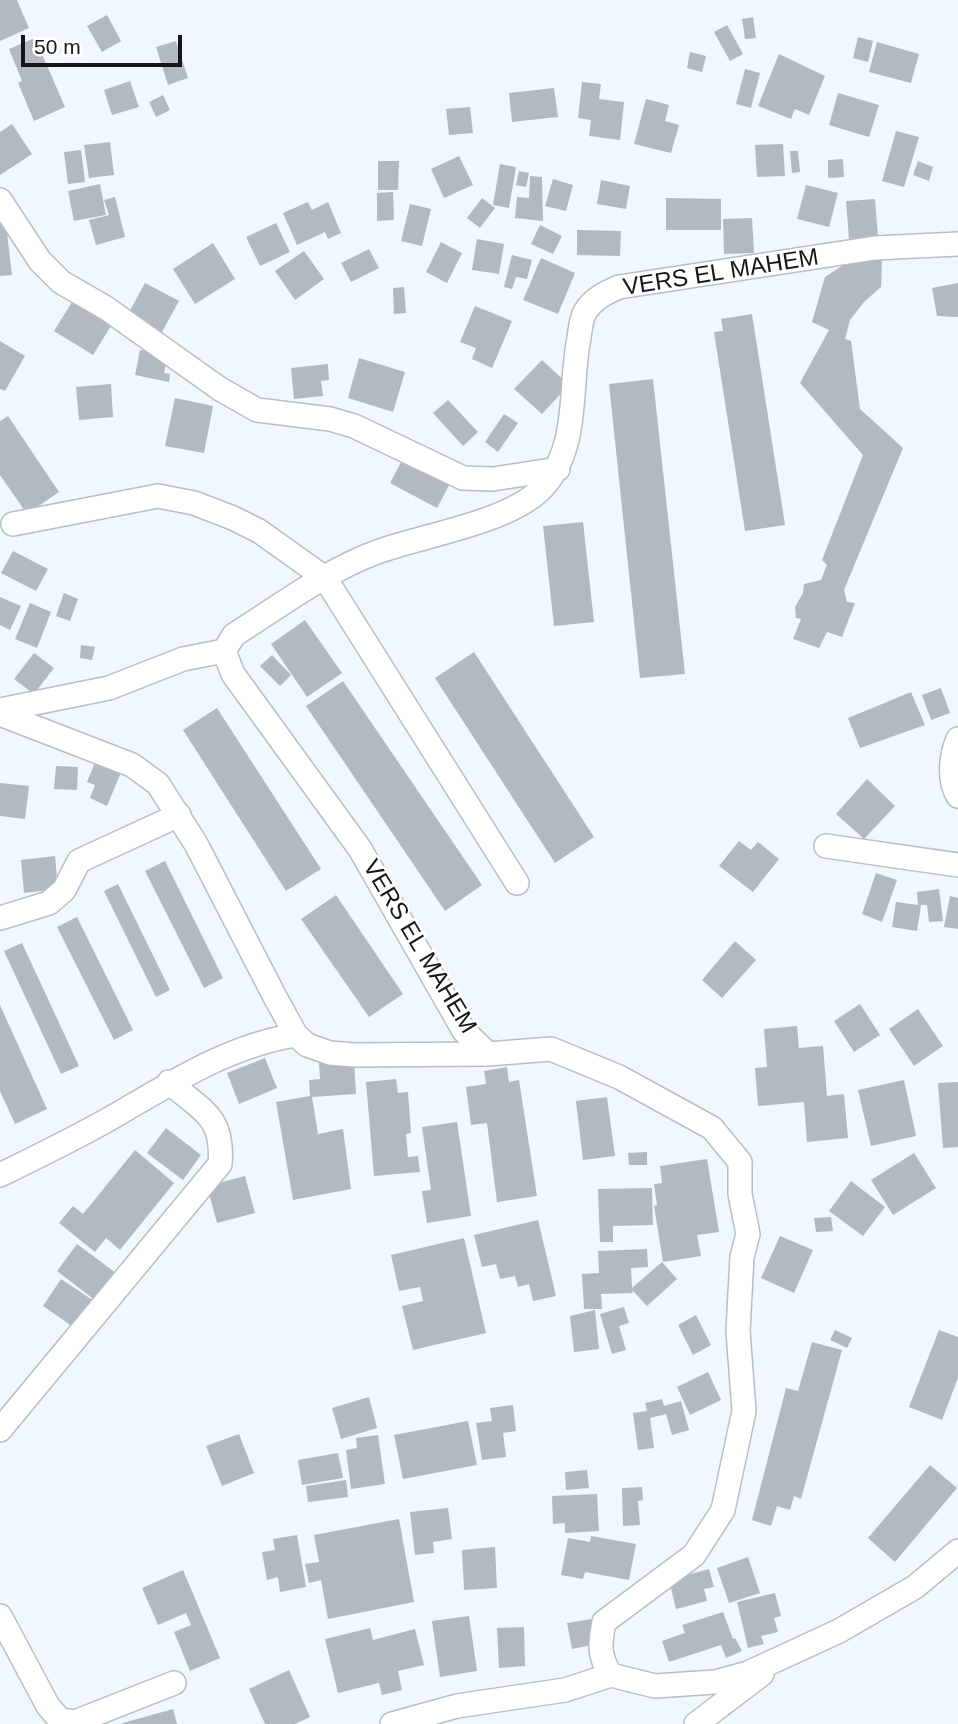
<!DOCTYPE html>
<style>
body{margin:0}
#map{position:relative;width:958px;height:1724px;overflow:hidden;background:#f0f7fe;font-family:Arial,sans-serif}
canvas{display:block}
.scale{position:absolute;left:21px;top:35px;width:161px;height:32px;box-sizing:border-box;border:4px solid #141618;border-top:0;padding-left:9px;font-size:21px;line-height:24px;white-space:nowrap;color:#141618;-webkit-text-stroke:5px #fff;paint-order:stroke}
</style>
<div id="map">
<canvas width="958" height="1724"></canvas>
<div class="scale">50 m</div>
</div>
<script>
const context = document.querySelector('canvas').getContext('2d');
context.lineJoin = 'round';
function fillPath(path, color) { context.fillStyle = color; context.fill(path, 'evenodd'); }
function strokePath(path, color, width, dash) { context.strokeStyle = color; context.lineWidth = width; context.lineCap = dash ? 'butt' : 'round'; context.setLineDash(dash || []); context.stroke(path); }
function write(font, color, halo, rows, align = 'center') {
  context.font = font + ' Arial,sans-serif'; context.lineWidth = 5; context.setLineDash([]); context.textBaseline = 'middle'; context.strokeStyle = halo; context.fillStyle = color; for (const [text, x, y, turn = 0] of rows) {
    context.save(); context.translate(x, y); context.rotate((+turn || 0) * Math.PI / 180); context.textAlign = isNaN(turn) ? turn : align; if (halo) context.strokeText(text, 0, 0); context.fillText(text, 0, 0); context.restore();
  }
}
fillPath(new Path2D(`
 M0 0H17L29 28 0 41Z
 M107 15 121 41 102 52 87 26Z
 M753 17 756 38 745 39 742 19Z
 M727 25 743 54 730 61 714 32Z
 M858 37 873 41 868 62 853 58Z
 M35 38 65 107 34 121 18 83 22 81 9 49Z
 M176 41 188 78 168 85 156 47Z
 M877 42 919 54 911 83 869 72Z
 M690 52 706 56 702 72 687 68Z
 M779 54 825 76 809 115 795 109 791 119 758 106Z
 M745 69 760 73 751 108 736 104Z
 M130 81 139 107 112 115 104 90Z
 M582 82 601 84 599 99 624 102 620 140 589 136 591 120 578 118Z
 M554 88 558 117 512 122 509 93Z
 M838 93 879 105 869 137 829 125Z
 M163 95 170 110 156 117 149 102Z
 M646 99 669 105 665 121 679 125 671 153 634 144Z
 M470 107 473 133 449 135 446 109Z
 M12 124 32 154 0 175V132Z
 M896 131 919 137 904 187 882 181Z
 M110 142 114 175 89 178 84 145Z
 M783 144 785 176 757 177 755 145Z
 M81 150 85 182 68 184 64 152Z
 M790 151H798L800 172 792 173Z
 M459 156 473 185 444 198 431 169Z
 M843 159 844 177 828 178V160Z
 M378 161H399L398 190H378Z
 M918 161 933 167 929 181 913 175Z
 M500 164 516 167 509 208 493 205Z
 M519 171 529 173 526 187 516 185Z
 M530 176 542 177 543 221 515 218 517 197 529 198Z
 M553 179 573 185 566 211 545 206Z
 M601 180 630 186 626 209 597 204Z
 M100 184 106 215 74 221 68 191Z
 M806 185 838 193 829 227 797 219Z
 M393 192 394 220 377 221V193Z
 M115 197 125 237 96 245 89 220 109 215 104 200Z
 M482 198 495 208 480 228 467 218Z
 M666 198 721 199V230H666Z
 M875 199 878 237 849 239 846 201Z
 M308 202 312 210 328 202 341 233 328 239 325 232 297 245 283 213Z
 M410 204 431 209 422 246 401 241Z
 M5 216 12 275 0 276V217Z
 M752 218 754 253 724 254 723 219Z
 M276 223 290 252 260 266 246 237Z
 M540 225 562 236 553 254 531 244Z
 M577 230 621 231 620 256 577 255Z
 M477 239 504 244 499 274 472 270Z
 M441 242 462 253 447 283 426 272Z
 M213 243 235 279 195 304 173 269Z
 M369 249 379 268 351 282 341 263Z
 M304 251 324 279 295 300 275 271Z
 M512 255 532 260 527 279 516 277 512 289 504 287Z
 M541 258 575 273 558 314 523 300Z
 M882 259 881 287 864 302 850 320 845 339 851 341 860 409 903 448 844 590 847 602 855 603 842 637 827 632 819 648 793 639 801 619 796 618 795 607 803 593 804 584 821 580 827 565 822 560 863 455 800 383 829 330 812 322 825 277 851 260Z
 M145 283 179 301 162 332 128 314Z
 M958 283V317L937 316 932 288Z
 M404 287 406 313 394 314 393 288Z
 M72 302 111 326 93 355 54 331Z
 M475 306 512 321 492 368 472 359 476 348 460 342Z
 M752 314 785 525 745 531 714 332 723 331 721 319Z
 M0 341 25 356 5 391 0 389Z
 M140 350 168 355 164 373 170 374 169 382 135 375Z
 M359 358 405 372 393 412 348 398Z
 M542 360 569 385 542 414 514 389Z
 M328 364 329 380 321 381 323 396 294 399 291 368Z
 M653 379 685 674 640 678 609 384Z
 M111 384 113 417 79 420 76 387Z
 M175 398 213 406 204 453 165 446Z
 M448 400 478 432 463 446 433 413Z
 M504 414 518 423 498 452 485 442Z
 M8 416 59 492 27 514 0 475V421Z
 M406 453 453 478 437 508 390 483Z
 M583 522 594 622 554 626 543 526Z
 M13 551 48 569 36 591 1 573Z
 M64 593 78 599 70 621 56 616Z
 M0 597 21 606 10 630 0 625Z
 M30 603 51 612 37 648 15 639Z
 M305 620 342 673 307 697 271 644Z
 M81 645 95 647 92 660 80 658Z
 M474 652 594 837 555 863 435 678Z
 M34 653 54 668 34 694 14 679Z
 M272 655 291 675 280 686 260 666Z
 M343 681 482 885 445 911 306 706Z
 M941 688 950 713 931 720 922 695Z
 M911 692 925 725 860 748 848 718Z
 M217 708 321 869 286 891 183 730Z
 M99 753 125 763 107 806 90 798 95 785 87 782Z
 M56 766 78 767 77 790 54 789Z
 M867 779 895 806 864 839 836 814Z
 M0 783 29 786 25 819 0 816Z
 M739 841 751 850 758 842 779 859 753 892 719 866Z
 M55 856 58 889 24 893 21 860Z
 M165 861 223 978 204 988 145 871Z
 M876 873 897 880 882 922 862 914Z
 M118 884 170 990 156 997 104 891Z
 M939 889 943 921 929 922 927 905H921L917 931 892 927 896 902 918 905 917 892Z
 M336 895 403 994 369 1017 301 919Z
 M950 896 958 898V929L944 927Z
 M77 917 133 1030 114 1040 57 927Z
 M735 941 756 960 722 998 702 980Z
 M22 943 79 1066 61 1074 4 951Z
 M860 1004 880 1035 854 1052 834 1021Z
 M0 1005 47 1109 15 1124 0 1091Z
 M918 1009 943 1046 914 1066 889 1029Z
 M797 1026 799 1048 823 1046 827 1096 844 1094 848 1138 807 1142 804 1102 758 1106 755 1068 767 1067 764 1029Z
 M265 1058 277 1088 239 1104 227 1073Z
 M354 1060 356 1094 312 1097 318 1134 343 1129 351 1189 293 1200 276 1102 310 1096 309 1080 320 1079 319 1063Z
 M507 1067 509 1082 519 1080 537 1196 497 1202 487 1123 471 1125 466 1087 486 1084 484 1071Z
 M396 1079 398 1093 408 1092 411 1133 406 1134 408 1157 418 1156 420 1172 374 1176 366 1082Z
 M904 1080 916 1136 871 1146 858 1090Z
 M958 1082V1147L943 1148 938 1083Z
 M607 1097 615 1156 583 1160 576 1101Z
 M457 1122 471 1216 427 1223 422 1191 431 1190 422 1127Z
 M166 1128 201 1155 183 1180 147 1153Z
 M135 1150 174 1183 120 1250 106 1238 95 1252 59 1223 73 1206 83 1214Z
 M647 1152V1165H629L628 1153Z
 M914 1153 936 1188 893 1215 871 1180Z
 M707 1159 719 1232 697 1235 701 1256 663 1262 654 1206 657 1205 654 1184 662 1183 660 1166Z
 M245 1176 255 1213 217 1223 207 1186Z
 M851 1181 885 1207 863 1236 829 1211Z
 M652 1188 653 1225 613 1226V1242H600L598 1189Z
 M831 1217 833 1231 816 1232 814 1218Z
 M538 1220 556 1296 533 1301 529 1284 518 1287 515 1276 500 1279 496 1264 482 1267 474 1235Z
 M780 1236 813 1250 794 1293 761 1278Z
 M464 1238 486 1333 413 1350 402 1306 423 1301 420 1287 399 1291 391 1255Z
 M77 1244 116 1273 96 1301 57 1271Z
 M647 1249 648 1267 631 1268 632 1288 662 1262 677 1279 647 1306 632 1290 633 1293 601 1294 602 1309H584L582 1274 599 1273 598 1251Z
 M61 1279 97 1303 79 1331 43 1306Z
 M624 1307 629 1323 619 1326 626 1350 612 1354 600 1314Z
 M595 1310 599 1349 574 1352 570 1316Z
 M696 1315 711 1345 693 1355 678 1325Z
 M835 1330 852 1338 847 1348 830 1340Z
 M939 1330 958 1337V1378L942 1420 909 1407Z
 M812 1342 842 1350 801 1499 794 1496 790 1510 777 1506 771 1526 752 1520 786 1388 798 1391Z
 M708 1372 721 1400 690 1415 677 1387Z
 M369 1397 377 1428 341 1439 332 1408Z
 M662 1399 664 1406 681 1401 689 1430 672 1435 666 1414 650 1418 654 1448 638 1450 633 1413 647 1411 645 1403Z
 M513 1405 516 1431 503 1433 506 1457 482 1460 476 1423 492 1421 490 1408Z
 M468 1421 477 1465 403 1479 394 1435Z
 M239 1434 254 1473 222 1486 206 1446Z
 M378 1435 385 1484 351 1489 346 1450 357 1448 356 1438Z
 M338 1453 343 1478 302 1485 298 1460Z
 M930 1465 957 1488 895 1562 868 1538Z
 M587 1470 589 1488 566 1490 565 1472Z
 M346 1480 348 1497 308 1502 306 1486Z
 M642 1487 643 1500 638 1501 640 1525 623 1526 622 1488Z
 M597 1494 599 1531 565 1533V1523L553 1524 552 1496Z
 M448 1508 452 1539 433 1542 434 1553 415 1555 410 1512Z
 M399 1519 414 1602 328 1619 321 1580 309 1583 305 1564 319 1562 314 1535Z
 M297 1535 306 1587 280 1592 278 1577 267 1580 262 1552 275 1550 273 1539Z
 M591 1536 636 1544 629 1580 585 1572 583 1579 561 1575 568 1538 590 1542Z
 M495 1547 497 1588 464 1590 462 1550Z
 M748 1557 760 1593 729 1603 717 1568Z
 M709 1569 714 1587 704 1589 707 1601 676 1609 669 1580Z
 M183 1570 220 1658 190 1671 174 1632 191 1625 186 1613 158 1625 142 1588Z
 M775 1593 781 1616 774 1618 778 1632 761 1636 764 1644 748 1648 737 1602Z
 M723 1612 733 1639 735 1638 742 1651 726 1658 721 1645 669 1662 662 1641 685 1633 682 1625Z
 M469 1616 477 1671 440 1677 432 1621Z
 M592 1619 597 1644 572 1649 567 1623Z
 M524 1627 525 1666 499 1668 497 1628Z
 M370 1628 373 1640 415 1629 424 1665 398 1671 402 1690 382 1695 379 1683 338 1693 325 1639Z
 M289 1670 310 1717 295 1724H265L249 1689Z
 M173 1709 177 1724H123V1723Z`), '#b3b9c0');
const minor = new Path2D(`
 M0 200 40 261 61 282 106 308 220 389 257 410 330 419 354 426 463 478 493 479 558 469
 M958 244 875 248 619 287C605 293 593 299 585 312 581 319 580 330 579 338 569 387 580 445 544 486 513 522 423 535 377 552 326 571 280 606 234 635L224 651 233 674 360 849 464 1031 488 1054 551 1049 619 1077 712 1128 740 1162V1194L748 1234 742 1257 738 1331 744 1411 723 1510 694 1555 604 1622C600 1643 598 1656 611 1675L655 1686 715 1682 748 1673 839 1631 915 1587 958 1551
 M13 524 158 496 194 503 233 518 259 531 325 578 517 883
 M0 710 109 688 183 659 224 651
 M0 714 132 765 158 784 196 844 275 997 296 1035 307 1045 330 1053 354 1055 488 1054
 M958 739C951 755 948 780 958 796
 M826 846 958 865
 M0 918 49 903 64 890 79 861 179 815
 M0 1175C37 1157 74 1139 111 1118 170 1084 227 1046 296 1035
 M0 1430 220 1164C224 1116 202 1111 169 1082
 M0 1616 48 1706 60 1720 75 1722 174 1683
 M392 1724 457 1706 565 1690 611 1675
 M696 1724 762 1674`);
strokePath(minor, '#b8bec5', 26);
strokePath(minor, '#fff', 23);
write('24px', '#141618', '#fff', [
 ["VERS EL MAHEM",721,273,-9],
 ["VERS EL MAHEM",419,947,59]
]);
</script>
